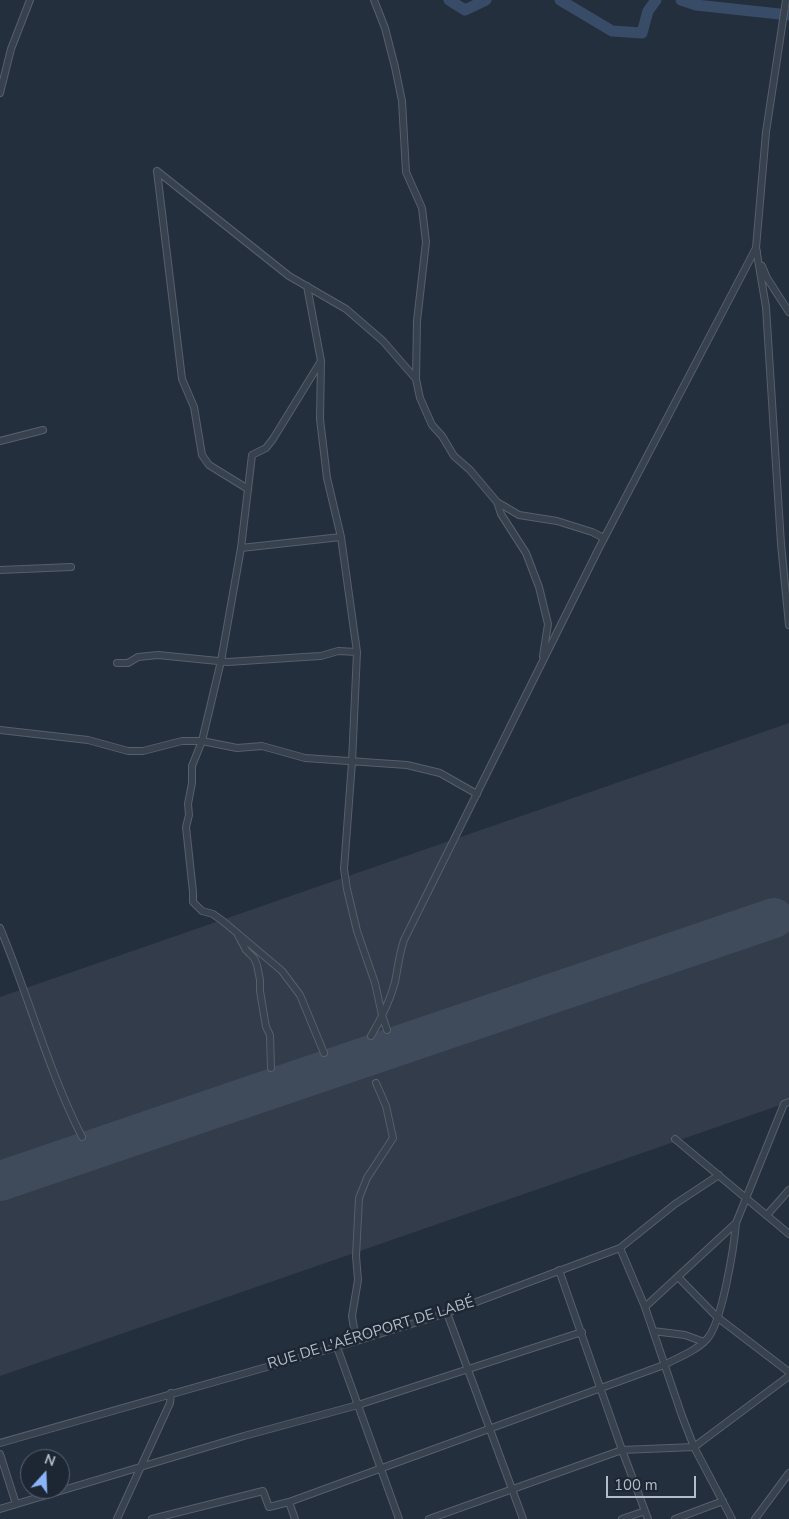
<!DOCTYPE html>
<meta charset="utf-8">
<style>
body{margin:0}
#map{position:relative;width:789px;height:1519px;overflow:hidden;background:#242f3e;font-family:"Nunito Sans",sans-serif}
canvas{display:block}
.north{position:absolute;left:20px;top:1449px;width:50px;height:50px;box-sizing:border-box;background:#1d2633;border:1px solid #59626f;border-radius:50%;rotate:20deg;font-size:14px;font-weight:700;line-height:20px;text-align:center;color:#b4bcc9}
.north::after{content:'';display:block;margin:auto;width:18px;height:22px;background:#8ab4f8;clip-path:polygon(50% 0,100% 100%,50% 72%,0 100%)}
.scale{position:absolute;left:606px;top:1476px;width:90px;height:22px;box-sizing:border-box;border:2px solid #b4bcc9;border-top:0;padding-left:6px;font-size:15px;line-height:18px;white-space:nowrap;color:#b4bcc9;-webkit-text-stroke:4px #1d2633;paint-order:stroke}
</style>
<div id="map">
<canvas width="789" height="1519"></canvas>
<div class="north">N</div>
<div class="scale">100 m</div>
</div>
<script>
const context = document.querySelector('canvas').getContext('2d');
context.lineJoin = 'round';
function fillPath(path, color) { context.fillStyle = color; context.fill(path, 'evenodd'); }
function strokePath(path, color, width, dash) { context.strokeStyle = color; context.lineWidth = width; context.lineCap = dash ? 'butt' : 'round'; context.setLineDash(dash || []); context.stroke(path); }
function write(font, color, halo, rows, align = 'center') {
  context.font = font + ' "Nunito Sans",sans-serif'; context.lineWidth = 5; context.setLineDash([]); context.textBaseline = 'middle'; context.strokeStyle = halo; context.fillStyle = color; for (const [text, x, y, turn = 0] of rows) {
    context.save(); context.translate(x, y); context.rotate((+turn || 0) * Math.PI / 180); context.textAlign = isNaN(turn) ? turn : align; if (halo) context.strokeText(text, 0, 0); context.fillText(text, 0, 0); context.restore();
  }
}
fillPath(new Path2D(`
 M789 723V1102L0 1376V997Z`), '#323c4b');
strokePath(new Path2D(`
 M449 0 465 10 486 0
 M560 0 612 31 642 33 648 11 656 0
 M681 0 696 5 789 15`), '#394c67', 11);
strokePath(new Path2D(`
 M0 1181 774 918`), '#3f4a5a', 40);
const minor = new Path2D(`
 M374 0 385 28 395 67 402 101 406 172 422 208 426 242 417 321 416 379
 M0 93 11 49 30 0
 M157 171 289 276 346 309 383 341 416 379 420 398 432 425 442 436 454 456 470 470 497 502 501 514 526 553 539 587 548 624 543 656
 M157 171 182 379 194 407 202 455 209 465 248 489
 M756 248 766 307 781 544 789 625
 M757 252 756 248 766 132 786 0
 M762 266 767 278 789 312
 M307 286 321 361 320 419 327 478 341 537 357 652 352 762 344 869 347 889 357 931 375 983 382 1015 387 1030
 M321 361 273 439 266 448 252 455 241 548 221 661 202 741 192 766V783L188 804 189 815 186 827 193 892V902L202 911 213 914 224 922 282 971 300 995 324 1053
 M0 441 43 430
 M497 502 519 515 557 521 592 532 604 538
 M241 548 341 537
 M0 570 71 567
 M117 663H128L138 657 158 655 228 662 304 657 321 656 338 651 357 652
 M0 730 88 740 128 751H143L182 741H202L237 748 262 746 305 758 407 765 440 773 477 794
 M0 928C29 997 48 1070 82 1137
 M238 935 246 950 254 958 257 965 260 980V991L266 1027 270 1035 271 1068
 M371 1036C381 1019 390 1001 395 982 398 967 399 955 404 940L599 548 756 248
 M675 1139 789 1234
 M767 1215 789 1190
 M620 1248 645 1307 682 1416 694 1447 732 1519
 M559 1270 622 1450 648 1519
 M678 1277 717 1317 789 1372
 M645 1307 736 1223 784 1104 789 1102
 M447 1313 523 1519
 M653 1331 685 1335 704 1342
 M356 1341 352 1316 358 1280 356 1256 359 1198 367 1178 393 1138 386 1106 376 1083
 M337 1347 399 1519
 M0 1443 337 1347 447 1313 620 1248 675 1204 719 1175
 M0 1454 16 1504
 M289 1502 295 1519
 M0 1509 244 1436 358 1405 582 1332
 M117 1519 170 1403 171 1393
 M152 1519 263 1491 269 1507 289 1502 664 1365C679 1357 696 1351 707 1339 722 1323 734 1247 736 1223
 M429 1519 622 1450 694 1447 789 1376
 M622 1519 645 1511
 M675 1519 723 1501
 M755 1519 789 1473`);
strokePath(minor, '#565f6c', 8);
strokePath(minor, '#38414e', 6);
write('15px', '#b4bcc9', '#1d2633', [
 ["RUE DE L'AÉROPORT DE LABÉ",371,1334,-17]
]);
</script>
